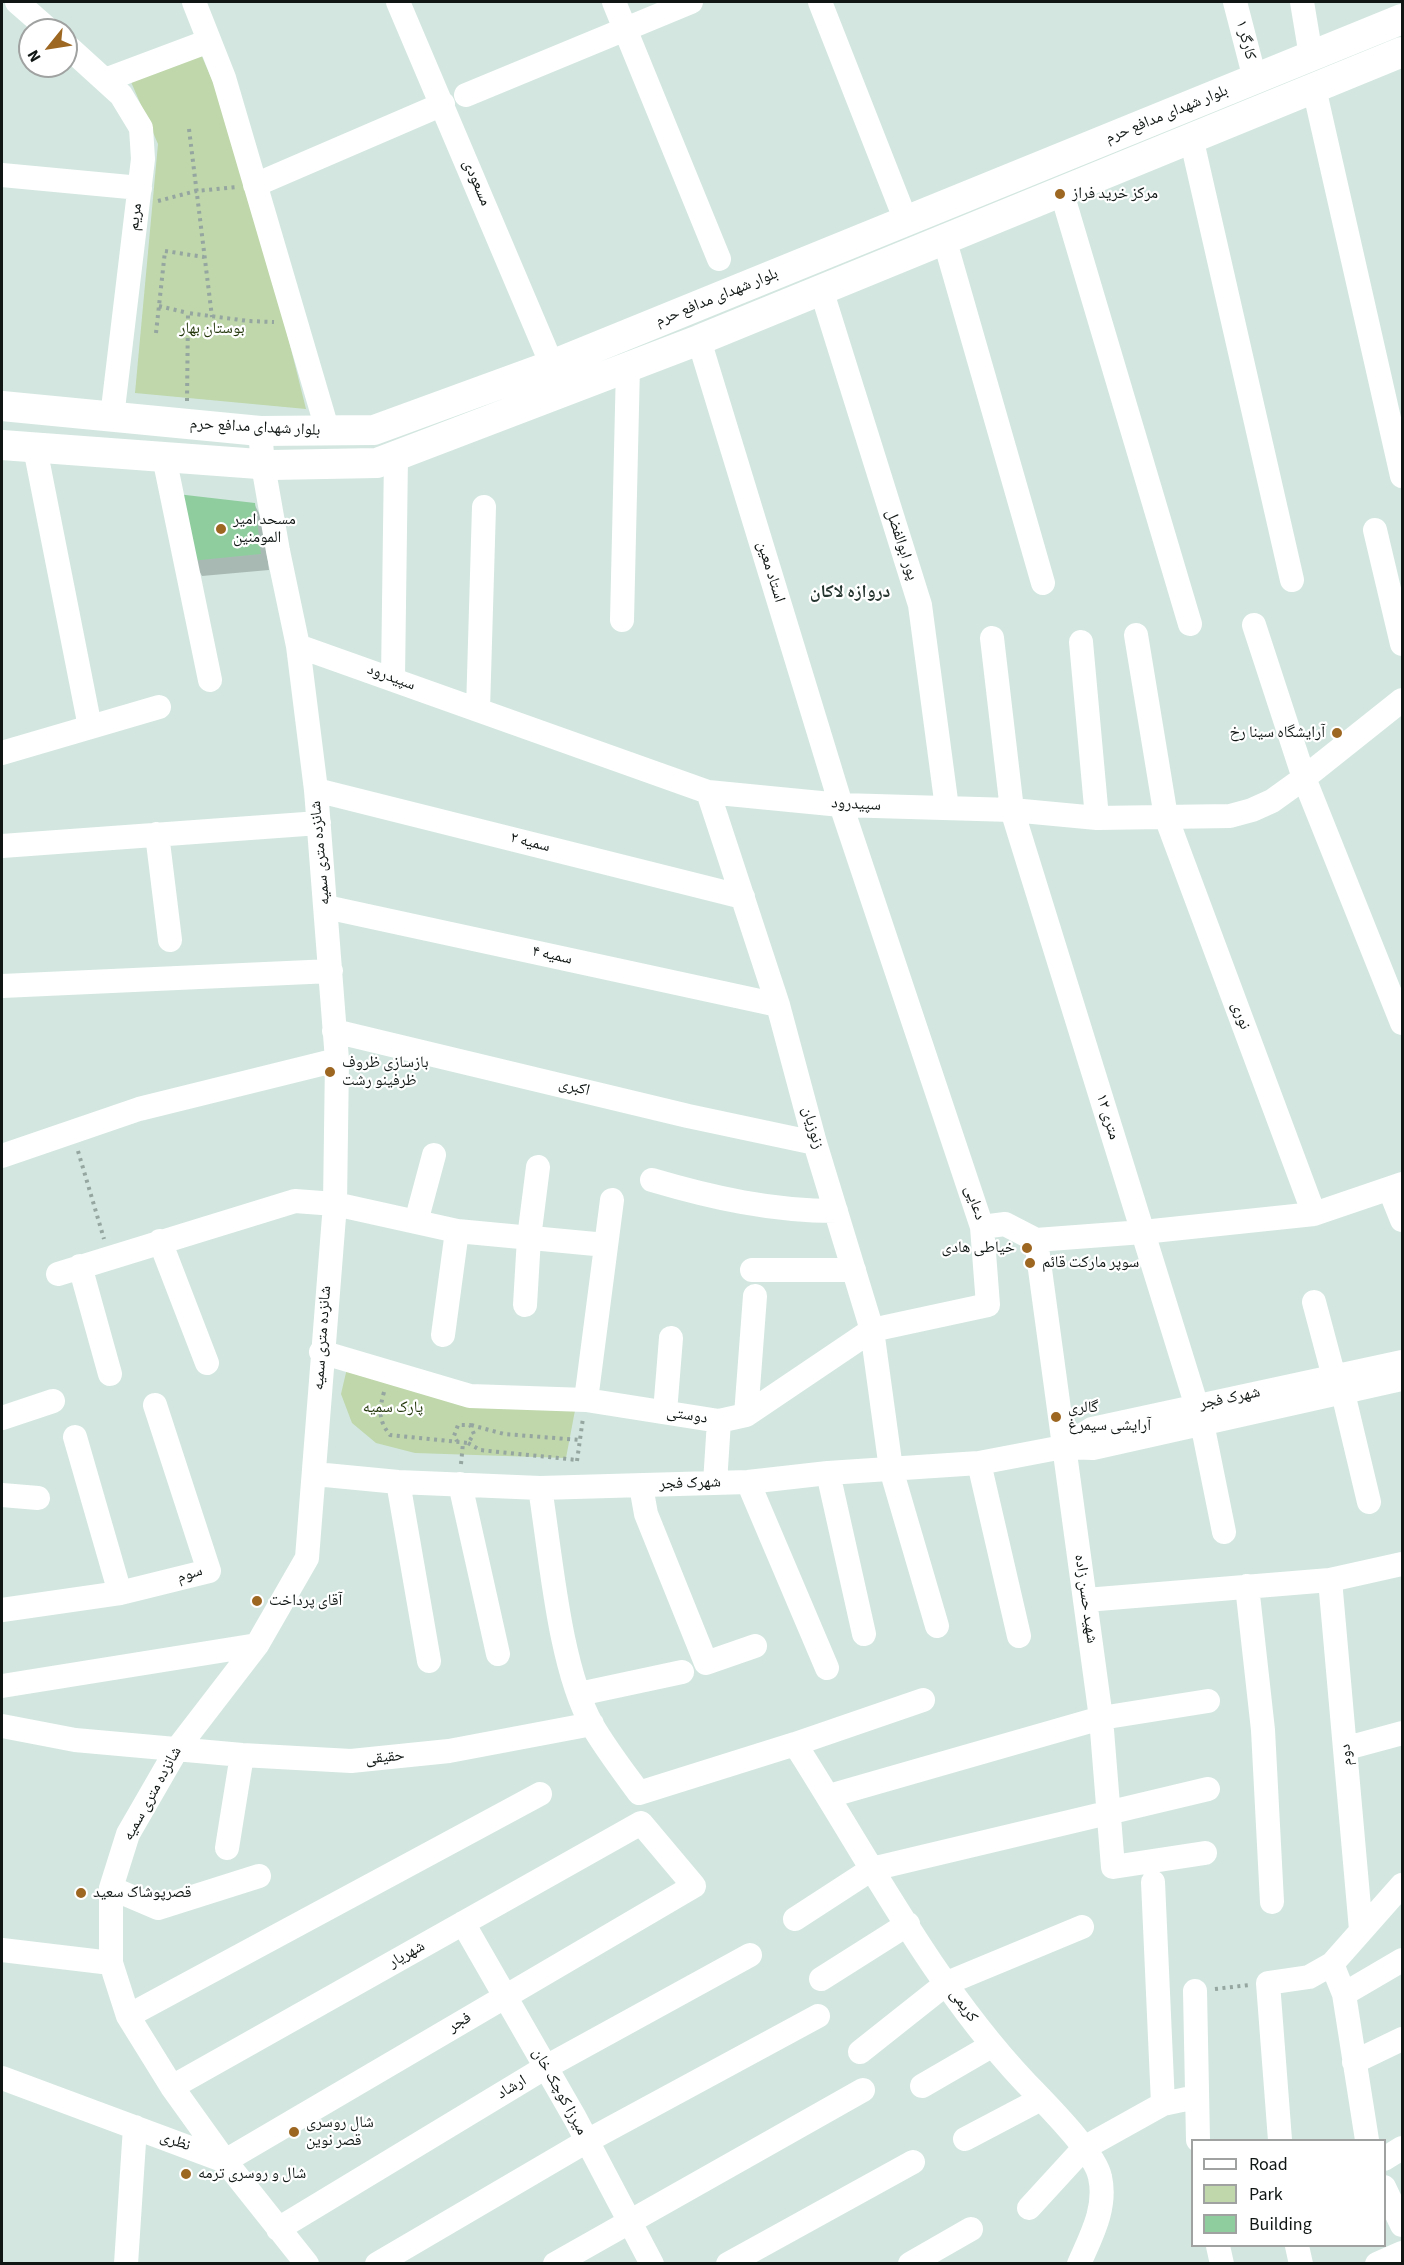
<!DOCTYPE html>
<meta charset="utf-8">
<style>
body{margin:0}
#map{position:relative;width:1404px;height:2265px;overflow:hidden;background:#d3e7e0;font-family:"Source Sans 3",sans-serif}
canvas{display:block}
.frame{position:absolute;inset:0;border:3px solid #0f1614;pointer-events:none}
.legend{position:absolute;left:1191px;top:2139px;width:195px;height:108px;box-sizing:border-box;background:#fff;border:2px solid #9fa2a1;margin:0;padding:8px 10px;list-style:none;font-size:18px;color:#0f1614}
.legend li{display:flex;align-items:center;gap:12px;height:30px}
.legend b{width:30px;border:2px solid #9fa2a1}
.north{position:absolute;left:18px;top:18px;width:60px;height:60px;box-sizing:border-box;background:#fff;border:2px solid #9fa2a1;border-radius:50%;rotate:240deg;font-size:16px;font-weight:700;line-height:24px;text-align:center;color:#0f1614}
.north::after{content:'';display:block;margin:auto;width:21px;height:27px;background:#9d6621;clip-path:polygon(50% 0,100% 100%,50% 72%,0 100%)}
</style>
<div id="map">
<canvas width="1404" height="2265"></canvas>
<div class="frame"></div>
<ul class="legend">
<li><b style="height:8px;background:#fff"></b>Road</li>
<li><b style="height:16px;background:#bfd7ab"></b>Park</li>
<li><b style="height:16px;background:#8fcd9f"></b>Building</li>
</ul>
<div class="north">N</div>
</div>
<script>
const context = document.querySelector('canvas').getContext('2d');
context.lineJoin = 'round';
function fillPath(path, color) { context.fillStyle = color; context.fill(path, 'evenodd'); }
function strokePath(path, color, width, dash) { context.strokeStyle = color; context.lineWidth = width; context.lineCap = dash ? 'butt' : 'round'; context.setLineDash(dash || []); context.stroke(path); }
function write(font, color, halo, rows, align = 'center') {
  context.font = font + ' "Source Sans 3","Noto Naskh Arabic",sans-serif'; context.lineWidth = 4.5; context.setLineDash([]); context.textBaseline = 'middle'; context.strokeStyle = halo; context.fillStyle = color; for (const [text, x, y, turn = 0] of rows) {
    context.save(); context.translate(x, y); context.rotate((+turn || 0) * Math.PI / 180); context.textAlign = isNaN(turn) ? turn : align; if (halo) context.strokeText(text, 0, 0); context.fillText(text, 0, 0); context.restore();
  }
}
fillPath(new Path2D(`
 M200 52 240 145 306 409 135 393 158 144 131 82Z
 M348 1364 576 1405 566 1458 415 1453 376 1443 352 1423 341 1394Z`), '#bfd7ab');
fillPath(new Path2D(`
 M254 504 263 520 269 570 202 576 193 560Z`), '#0003');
fillPath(new Path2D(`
 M177 494 255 503 261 554 191 561Z`), '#8fcd9f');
strokePath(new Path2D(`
 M189 129 212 317
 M158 201 196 191 236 187
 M159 306 188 313
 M156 333 165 251 204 257
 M187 401 188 313 248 321 274 322
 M78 1151 104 1239
 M384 1392C379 1410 378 1420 390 1435L468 1443 474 1434 470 1425H458L454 1436 457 1441
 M471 1425 504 1434 580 1440
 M468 1443 480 1450 577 1460
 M577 1461 583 1418
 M461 1464 463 1443
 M1215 1989 1249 1985`), '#95a5a0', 4, [3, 4.5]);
strokePath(new Path2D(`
 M17 2 49 30
 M194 2 224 78 328 432
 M398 2 552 365
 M614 2 719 259
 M820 2 906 221
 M1235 2 1255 79
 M1302 2 1311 56
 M66 45 121 95 141 128 143 159 112 417
 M105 80 209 41
 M1314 88 1402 476
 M466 95 691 2
 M1191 137 1292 580
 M2 175 140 188
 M255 185 443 104
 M1061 190 1190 624
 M944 238 1043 583
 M821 289 920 605 947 808
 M699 340 841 805 982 1227 1005 1224 1036 1240 1143 1232 1314 1214 1402 1184
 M260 431 263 465 278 551 298 646 316 790 337 1060 335 1204 307 1558 257 1645 177 1749 128 1834 111 1888V1963L128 2016 172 2087 225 2161 307 2264
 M35 448 90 727
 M164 457 210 680
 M1375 530 1402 644
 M622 620 628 366
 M1254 625 1304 778 1402 1023
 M1136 635 1166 817 1314 1214
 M992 638 1012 810 1202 1423 1224 1532
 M1081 642 1097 818
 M298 646 708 792 841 805 1012 810 1097 818 1230 816 1252 810 1272 801 1304 778 1402 700
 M393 678 396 456
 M478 710 484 507
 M2 753 159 707
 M316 790 743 897
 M708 792 778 1005 815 1143 872 1330 891 1469 937 1626
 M157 834 170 940
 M2 846 319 823
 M326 907 778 1005
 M2 986 331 971
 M334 1031 688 1116 815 1143
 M2 1156 139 1109 337 1060
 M652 1180C713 1198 772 1211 836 1211
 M1390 1190 1402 1220
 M416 1222 434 1155
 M1036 1240 1101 1718 1113 1867 1205 1853
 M160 1241 207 1363
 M80 1266 110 1374
 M752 1270H854
 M58 1274 295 1201 335 1204 457 1231 606 1245
 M1314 1302 1334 1377
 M525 1305 529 1238 538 1167
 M443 1335 457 1231
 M321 1352 470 1396 586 1400 719 1421 746 1415 872 1330 988 1305 982 1227
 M1343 1393 1369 1502
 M586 1400 612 1200
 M665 1412 671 1338
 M746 1415 755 1296
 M2 1418 53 1401
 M75 1437 120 1593
 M1063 1447 1092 1429 1402 1362
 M979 1463 1019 1636
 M828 1473 864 1634
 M315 1474 398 1482 540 1488 748 1482 828 1473 979 1463 1063 1447 1093 1448 1402 1379
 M398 1482 429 1661
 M748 1482 827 1668
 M715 1483 719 1421
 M460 1484 498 1654
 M641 1486 646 1514 706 1663 755 1646
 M540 1488C551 1556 559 1666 592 1725 606 1749 623 1771 639 1793L795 1744 923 1700
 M2 1495 38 1498
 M1330 1580 1361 1930
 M1247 1586 1263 1730 1272 1902
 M1086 1600 1330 1580 1402 1564
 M2 1610 120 1593 209 1571 155 1405
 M2 1686 257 1645
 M579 1694 682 1672
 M2 1726 75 1740 242 1755 351 1761 449 1751 592 1724
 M795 1744C868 1858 932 1983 1025 2082 1044 2102 1095 2152 1100 2177 1107 2208 1091 2236 1079 2264
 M1347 1748 1402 1733
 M829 1796 1101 1718 1208 1701
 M227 1848 242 1755
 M1153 1882 1163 2104
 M111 1888 158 1908 259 1876
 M795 1919 872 1869 1208 1789
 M463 1923 575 2118 652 2264
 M2 1950 111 1963
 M1332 1964 1344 1994 1367 2140
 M821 1979 908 1924
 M1195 1991 1198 2140
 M1344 1994 1402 1960
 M128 2016 540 1794
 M860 2052 947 1983 1082 1927
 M1354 2062 1402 2039
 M2 2078 225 2161
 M922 2086 991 2046
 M172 2087 641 1823 694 1886 225 2161
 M965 2139 1041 2099
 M1280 2140 1268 1983 1309 1977 1332 1964 1402 1885
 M1384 2159 1402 2148
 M1384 2187 1402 2225
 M1029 2208 1084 2148 1163 2104 1196 2097
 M278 2229 546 2067 750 1955
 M1218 2246 1222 2264
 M1297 2246 1301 2264
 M126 2264 135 2127
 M377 2264 587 2141 818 2016
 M555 2264 863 2090
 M728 2264 913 2162
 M910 2264 971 2229
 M1377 2264 1402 2253`), '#fff', 24);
strokePath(new Path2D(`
 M2 406 260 431 374 430 552 365 1402 19
 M2 445 272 465 377 463 699 340 1402 52`), '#fff', 30);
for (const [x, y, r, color] of [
 [1060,194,6,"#9d6621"],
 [221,529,6,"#9d6621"],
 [1337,733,6,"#9d6621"],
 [330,1072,6,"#9d6621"],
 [1027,1248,6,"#9d6621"],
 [1030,1263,6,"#9d6621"],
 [1056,1417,6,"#9d6621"],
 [257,1601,6,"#9d6621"],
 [81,1893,6,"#9d6621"],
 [294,2132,6,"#9d6621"],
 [186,2174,6,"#9d6621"]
]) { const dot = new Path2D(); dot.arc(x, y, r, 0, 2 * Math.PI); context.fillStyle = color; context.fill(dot); strokePath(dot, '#fff', 2); }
write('16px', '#0f1614', '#fff', [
 ["کارگر ۱",1245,40,75],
 ["بلوار شهدای مدافع حرم",1167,115,-22],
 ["مسعودی",476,183,67],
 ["مریم",136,217,-83],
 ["بلوار شهدای مدافع حرم",717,298,-22],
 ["بلوار شهدای مدافع حرم",255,428,3],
 ["پور ابوالفضل",901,545,72],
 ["استاد معین",770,572,73],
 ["سپیدرود",391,678,20],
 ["سپیدرود",856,805,3],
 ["سمیه ۲",530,843,14],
 ["شانزده متری سمیه",321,853,-95],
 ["سمیه ۴",552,956,12],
 ["نوری",1240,1016,70],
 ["اکبری",574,1088,14],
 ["۱۲ متری",1107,1117,73],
 ["زنوزیان",812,1128,74],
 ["دعایی",974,1203,71],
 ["شانزده متری سمیه",323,1338,-86],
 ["شهرک فجر",1230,1399,-12],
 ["دوستی",687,1416,9],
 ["شهرک فجر",690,1484,-2],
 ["سوم",190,1575,-18],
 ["شهید حسن زاده",1085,1599,82],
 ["دوم",1347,1755,-95],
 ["حقیقی",385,1758,-6],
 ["شانزده متری سمیه",153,1794,-61],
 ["شهریار",407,1955,-29],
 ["کریمی",963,2006,55],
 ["فجر",460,2023,-30],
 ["ارشاد",512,2088,-31],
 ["میرزا کوچک خان",559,2092,61],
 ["نظری",175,2142,20]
]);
write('16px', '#0f1614', '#fff', [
 ["مرکز خرید فراز",1072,194],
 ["مسحد امیر",233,520],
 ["المومنین",233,538],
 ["آرایشگاه سینا رخ",1325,733,"right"],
 ["بازسازی ظروف",342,1063],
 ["ظرفینو رشت",342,1081],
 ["خیاطی هادی",1015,1248,"right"],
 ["سوپر مارکت قائم",1042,1263],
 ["گالری",1068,1408],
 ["آرایشی سیمرغ",1068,1426],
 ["آقای پرداخت",269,1601],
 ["قصرپوشاک سعید",93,1893],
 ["شال روسری",306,2123],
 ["قصر نوین",306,2141],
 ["شال و روسری ترمه",198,2174]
], 'left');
write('16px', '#23370b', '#fff', [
 ["بوستان بهار",212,329],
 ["پارک سمیه",393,1408]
]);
write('bold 18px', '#253530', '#fff', [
 ["دروازه لاکان",850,593]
]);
</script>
